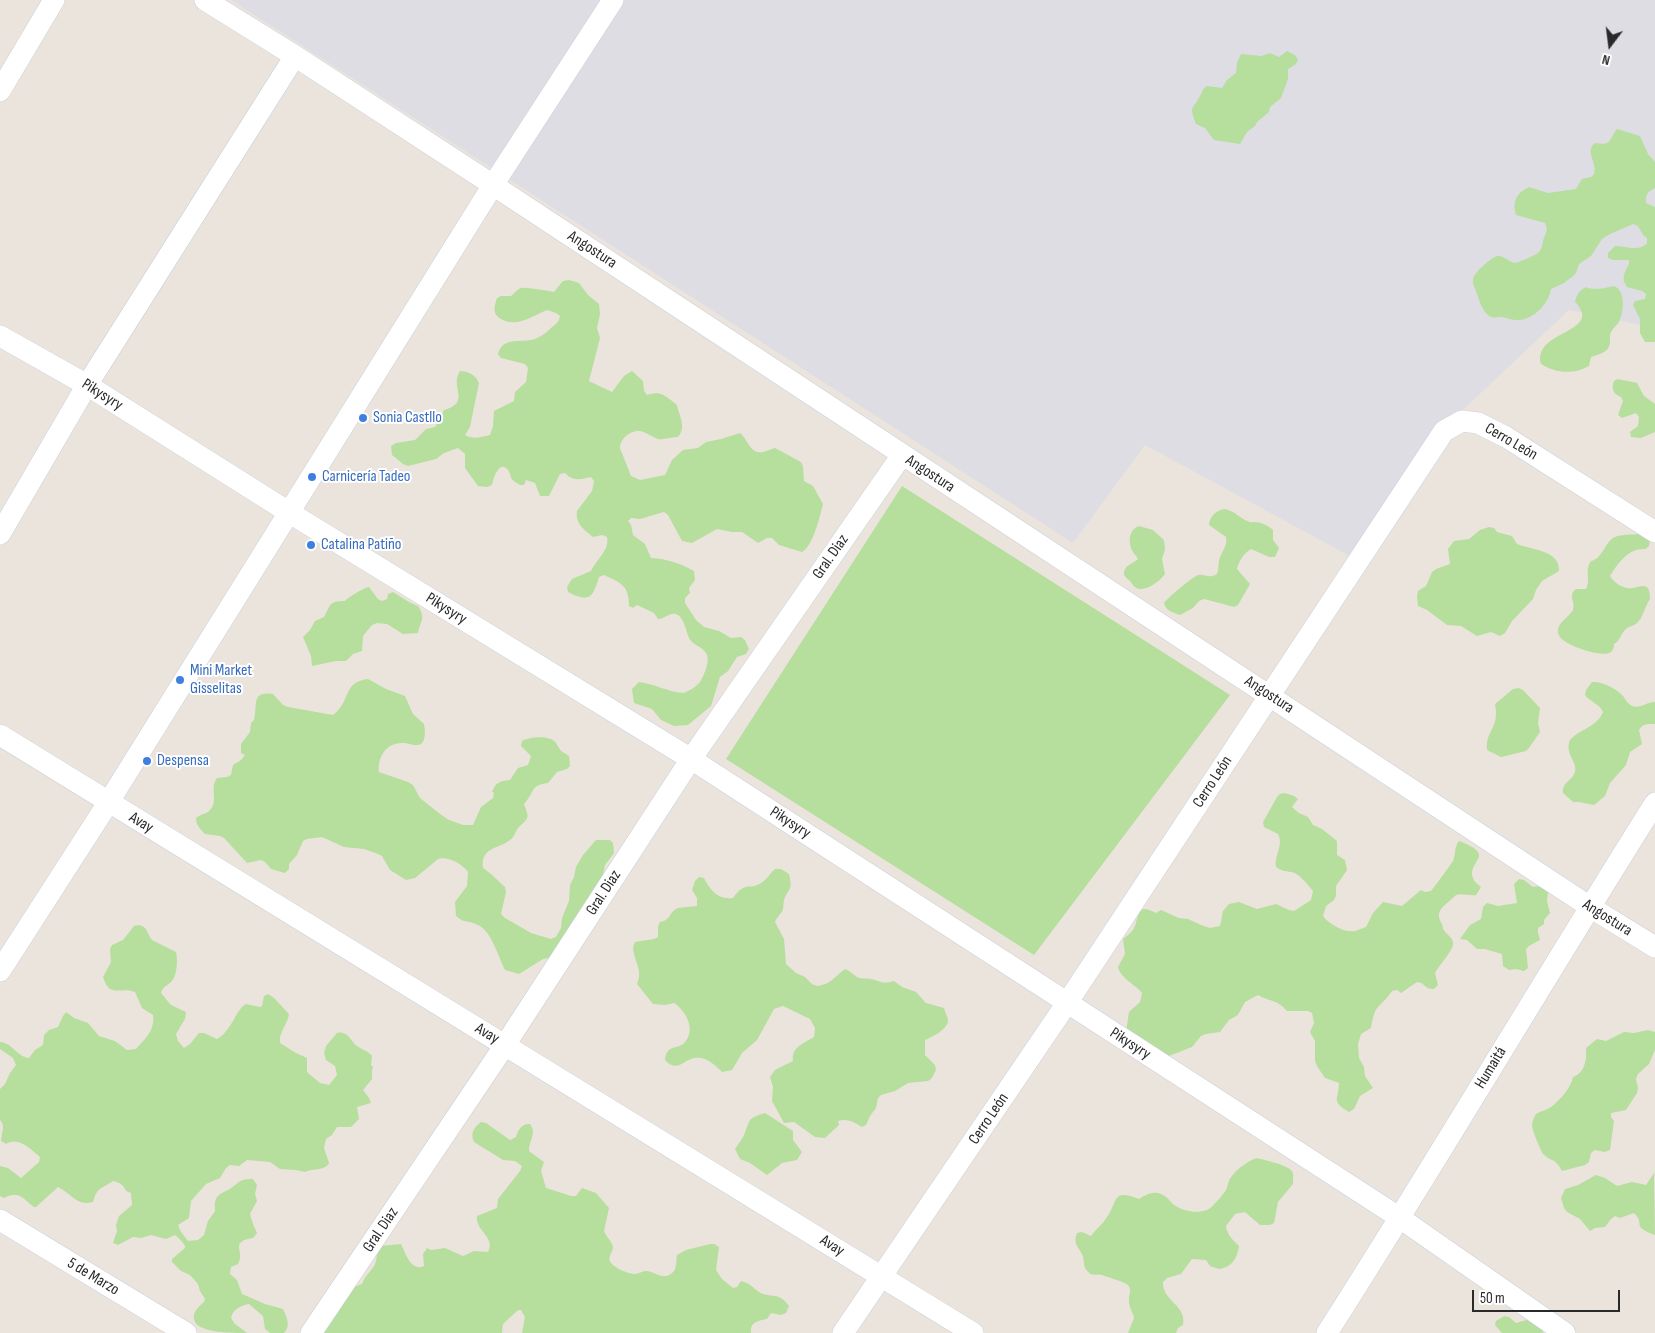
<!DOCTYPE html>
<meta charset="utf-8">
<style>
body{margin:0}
#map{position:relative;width:1655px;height:1333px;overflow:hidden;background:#ebe4dd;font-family:"Sofia Sans Condensed",sans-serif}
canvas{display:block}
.north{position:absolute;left:1585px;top:20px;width:50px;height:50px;-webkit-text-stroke:4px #fff;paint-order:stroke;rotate:195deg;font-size:14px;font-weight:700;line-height:20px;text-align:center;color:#2a2a2a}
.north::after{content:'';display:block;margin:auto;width:18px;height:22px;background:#2a2a2a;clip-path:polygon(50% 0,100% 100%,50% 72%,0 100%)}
.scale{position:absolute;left:1472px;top:1290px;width:148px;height:22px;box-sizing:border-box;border:2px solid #2a2a2a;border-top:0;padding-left:6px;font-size:15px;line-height:18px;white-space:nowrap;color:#2a2a2a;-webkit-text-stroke:4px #fff;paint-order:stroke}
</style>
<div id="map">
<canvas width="1655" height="1333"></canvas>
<div class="north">N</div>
<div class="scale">50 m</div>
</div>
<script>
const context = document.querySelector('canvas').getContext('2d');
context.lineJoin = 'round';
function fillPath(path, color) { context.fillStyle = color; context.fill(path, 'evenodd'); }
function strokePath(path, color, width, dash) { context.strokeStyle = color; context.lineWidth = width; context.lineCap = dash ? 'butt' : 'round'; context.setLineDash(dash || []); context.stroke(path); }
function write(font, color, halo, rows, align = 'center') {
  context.font = font + ' "Sofia Sans Condensed",sans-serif'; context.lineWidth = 4; context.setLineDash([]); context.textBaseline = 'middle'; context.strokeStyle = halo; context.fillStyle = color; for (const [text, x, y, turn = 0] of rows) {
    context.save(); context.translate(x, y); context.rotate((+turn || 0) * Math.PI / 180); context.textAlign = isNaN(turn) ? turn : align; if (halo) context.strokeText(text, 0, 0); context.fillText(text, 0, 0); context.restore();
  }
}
fillPath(new Path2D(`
 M231 0H1655V328L1569 310 1434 437 1361 562 1145 445 1073 543Z`), '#dedde4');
fillPath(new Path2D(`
 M1287 51 1295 55 1298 60 1296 64 1288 69V79L1281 98 1270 107 1269 112 1257 122 1255 126 1247 132 1240 144 1214 140 1205 128 1196 124C1189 105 1192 111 1200 96 1203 91 1202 89 1207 86L1222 88 1227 80 1236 73 1237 63 1241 54 1261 56 1270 53 1279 57Z
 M1617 129 1640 136 1648 154 1655 162V188C1648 191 1645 195 1646 203L1655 207V342H1645L1640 333V319L1633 305 1635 301 1645 299 1646 294 1642 291 1627 287C1621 279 1624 273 1629 264V260H1613L1608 258V253L1615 246C1626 246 1639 252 1647 243V238L1643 235 1638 226 1633 224 1610 234 1602 239 1591 256 1579 264 1576 273 1572 277 1564 283 1551 289C1549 303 1533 321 1517 320 1512 320 1507 318 1502 317 1496 317 1492 319 1488 315 1482 310 1480 302 1477 294 1476 290 1472 284 1473 280 1473 273 1491 258 1497 256 1504 255 1509 262 1515 263 1518 263 1538 254 1539 252 1542 249 1542 245 1543 241 1545 234 1549 231 1545 223L1516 215C1512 202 1516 193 1529 187L1548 193 1576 189 1582 179 1591 177 1594 174C1598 163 1584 151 1595 143 1613 146 1608 140 1617 129Z
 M569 280 579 283 588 295 599 304 600 314 597 328 600 338 589 381 612 392 624 376 632 371 643 381 644 391 647 395C662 390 665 396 677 405 679 416 687 427 678 437 672 437 664 440 658 439 652 437 646 432 640 431 630 430 620 439 620 448L631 476 640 480 665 475 672 460 683 450 698 448 706 442 721 439 740 433C748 439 750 455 763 452 768 451 770 449 775 448L801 462 803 466 804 481 813 486 823 504C820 516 813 546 802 552L779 545 772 538H767L758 543 742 532H732L717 529 692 543 682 541 668 515 664 512 640 519 631 518 628 521 631 525 633 535 645 544 651 558C667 559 680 563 694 571L695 580 689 588 690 593 685 598V603L696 620 704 627 719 631 731 638 741 637 745 640 749 649 746 654 737 657 728 671 720 677 711 706 688 725 674 726 661 720 652 709 634 703 632 689 639 682C655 684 668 692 683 693 689 691 696 687 700 682 704 676 711 659 706 653 702 646 692 645 689 638 686 631 684 617 676 614 670 612 664 619 658 619L654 613 637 605 633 608 629 606C629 585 621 583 604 575L599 577C593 598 589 603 568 592L567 587 572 579 591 571C596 560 610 550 607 537L602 535 593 537C584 530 575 523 577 511L592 491 594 481 591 477C581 479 573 482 565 473L560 474 549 496H540L535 483 526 480 524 485H520C517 483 513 481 511 478 510 475 510 472 508 470 499 459 493 480 492 485L487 487 478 486 465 468V454L458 448 444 453 436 459 408 466 403 464 392 455 391 446 396 443 415 440 426 429 435 427 444 410C472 402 449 387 460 371 468 371 476 375 479 383L470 427 465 435C473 440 481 437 490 435L493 426 494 411 514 401 515 392 526 382 528 368 525 364 501 358 498 354C502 338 518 342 531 340 539 338 545 334 551 328 556 324 559 322 560 316L556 313 547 310C533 316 516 328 501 319 492 314 494 307 497 298L501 296H511C514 294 517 289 521 288 523 287 550 291 554 292L563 281Z
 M1614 286C1626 291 1624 312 1619 322 1617 325 1613 328 1611 332 1609 336 1611 342 1609 347 1606 353 1597 355 1591 357L1589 366C1574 375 1555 373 1541 364 1532 330 1605 333 1575 302 1576 295 1580 290 1586 287 1595 291 1604 288 1614 286Z
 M1618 379 1637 383 1644 396 1655 404V432L1641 438 1631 437 1630 432 1638 426 1639 417 1636 413 1622 418 1618 415 1623 401 1621 397C1613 394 1611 389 1614 381Z
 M902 486 1230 695 1034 955 726 759Z
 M1225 509C1234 511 1239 517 1247 521 1252 523 1250 522 1255 522 1261 522 1269 526 1273 530V540L1279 548 1275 557H1269L1251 549C1244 553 1239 561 1237 569L1250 584 1238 605 1234 607 1204 599 1199 601 1193 608 1180 615C1172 612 1166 611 1164 603 1167 598 1194 576 1198 575 1206 574 1209 579 1217 574 1219 569 1218 566 1219 561 1221 551 1228 547 1226 537L1209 525C1210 516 1216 510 1225 509Z
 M1139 526 1153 530 1164 540 1165 550 1162 559 1165 574C1160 581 1144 594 1135 587 1133 586 1132 583 1130 581 1127 578 1123 576 1124 572 1125 565 1134 563 1138 559 1136 555 1132 552 1131 548 1128 539 1130 529 1139 526Z
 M1489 527 1494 528 1497 532 1512 536 1517 544C1532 550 1560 550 1559 571L1542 581 1536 590 1533 599 1512 621 1505 633 1500 636 1491 632 1477 636 1461 626 1447 625 1427 610 1418 606 1417 596 1418 591 1426 586 1432 572 1436 569 1450 564 1448 549 1454 541 1469 539 1480 530Z
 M1639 534 1650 541 1649 546 1646 549C1628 548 1619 562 1610 576 1614 582 1619 586 1627 588 1638 590 1650 577 1650 599 1645 606 1643 618 1637 623 1634 626 1629 626 1626 629 1620 634 1621 640 1614 644 1614 648 1613 651 1609 653 1601 657 1558 645 1558 632 1557 623 1569 617 1573 610 1576 601 1567 596 1576 589H1586C1591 580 1584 570 1591 561 1603 559 1604 542 1615 537 1622 534 1632 535 1639 534Z
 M369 587 378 599 382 601 387 599 388 594 393 592 409 602 418 606C426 619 421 619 418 633L403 634 387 624 377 623 372 625 363 636 362 651 353 654 346 661H336L312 666 311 656 303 637 310 630 315 621 324 617C331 605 328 601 345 601 347 598 365 587 369 587Z
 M368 679 386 689 405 696 413 714 424 724C425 729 426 739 422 743 417 748 409 743 403 743 387 742 377 757 379 772L408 782 413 785 420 798 440 814 449 820 463 825H473L481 807 493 798 494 793 492 792C496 782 500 781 510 780L518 768 528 765 531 756 521 746 522 741C529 737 547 735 554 741 557 743 557 745 559 748 561 752 565 753 569 756L570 766 567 769 557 772 548 783C530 785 535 792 524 804 529 818 530 817 519 827 515 831 515 837 510 840 499 849 480 847 483 868 492 874 497 880 505 887L506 892 501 914 505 918 531 933 551 939 556 937 561 928 562 918 569 901 570 885 574 877 576 867 583 855 596 840H610L613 843 614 853 605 865 601 885 554 957 543 959 519 974 505 970C498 956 492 932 478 925 468 920 465 924 456 916L455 902 467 886 468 872C462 864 448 856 438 859L415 878 406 880 390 870 382 856 378 854 364 849 344 847 322 837 307 839 303 841 297 855 289 864V869L285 873 271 869 265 862 261 860 247 863 224 838 220 836 205 834C200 829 196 825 196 818 200 814 207 814 210 810 219 801 209 788 217 778L227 777 231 775 233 765 241 760 245 755 241 753V744L250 732 251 723 254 720C258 706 250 691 273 694L283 705 288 707 333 715C351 702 342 682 368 679Z
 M1592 682C1602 681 1617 689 1623 696 1626 700 1627 703 1632 706 1641 709 1646 702 1655 702V724C1648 724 1643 723 1639 730L1642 744 1630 752 1626 765 1610 783 1605 796 1594 805 1579 802H1573L1563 793C1562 782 1572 781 1575 772 1578 762 1564 754 1570 740 1580 729 1597 727 1603 712 1600 704 1590 702 1585 695L1586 690Z
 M1519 688 1523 690 1540 708 1538 723 1540 732 1529 748 1526 751 1501 757 1487 750C1485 730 1500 729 1495 704L1513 689Z
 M1285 793 1294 796 1298 799 1292 807 1299 813 1308 817 1313 825 1322 829 1337 841V855L1345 860 1347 870 1336 886V896L1334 900 1326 906 1323 916C1329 924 1344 933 1355 931 1359 930 1363 928 1366 927L1373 913 1383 902 1402 906 1421 890 1425 892 1431 891C1433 889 1452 863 1453 861 1456 854 1454 847 1459 841 1498 856 1467 860 1473 878 1474 882 1478 884 1481 887L1476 895C1469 896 1463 893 1456 895 1450 902 1438 907 1439 917 1440 922 1443 924 1443 929 1446 934 1452 937 1453 942 1455 949 1439 965 1435 973L1438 985 1434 989C1429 989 1426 988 1422 983L1417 982 1401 993 1397 990 1392 991C1380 1009 1375 1002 1371 1028L1361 1034 1358 1044 1359 1058 1364 1067 1365 1076 1373 1088 1360 1096 1354 1109 1349 1112C1330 1101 1339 1099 1339 1083L1325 1078 1317 1066 1315 1061V1041L1310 1032 1314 1023 1312 1013 1308 1011H1287C1277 999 1270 1002 1258 995L1245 1002 1238 1015 1229 1020 1220 1032 1206 1034 1201 1036 1192 1047 1169 1056 1126 1032 1129 1012 1140 1002 1142 993C1135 984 1121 979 1118 967L1125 954 1123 939C1126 937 1130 933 1133 930 1140 919 1134 901 1156 913L1161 910 1179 918 1188 919 1201 925 1210 928 1220 926 1223 911 1229 904 1239 902 1257 909 1276 904 1289 910 1294 911 1311 900 1313 891C1308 885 1299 873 1291 872 1285 871 1281 871 1276 867 1274 855 1284 846 1278 834L1264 827 1263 822 1277 797 1280 794Z
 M775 869H781L789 874C793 891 789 887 784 900 783 905 784 908 782 912 779 916 777 917 775 922L784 939 786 964 796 973 805 977 812 984 817 986C832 984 834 977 845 969 851 971 854 976 859 978 863 979 867 978 871 979 882 981 881 985 894 981L902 987 916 992 926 1003 944 1008C945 1012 948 1017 948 1021 947 1030 932 1037 925 1040V1055L935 1065 936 1070 932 1078 928 1081 908 1083 895 1091 881 1095 878 1098 876 1108 870 1116 866 1125 862 1127C854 1122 847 1118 838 1121L839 1125 825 1138 815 1137 794 1122 784 1123 772 1101 773 1087 770 1077 775 1070 793 1061C791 1047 803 1044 814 1037L815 1028 810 1019 783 1006 774 1009 757 1040 742 1053 732 1070 722 1072C715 1065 706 1056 694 1058 684 1060 677 1073 665 1060 667 1043 677 1051 685 1042 696 1029 686 1011 674 1003L665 1005 653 1004 637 984C645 968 628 954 635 942L654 939 658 937V926L660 922C670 921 669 913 676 909 679 907 691 907 697 906V898L692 890 695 881 699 877 704 878C710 890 718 900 733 898 746 880 749 891 761 883 767 880 770 873 775 869Z
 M1519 879 1524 880 1533 887C1540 885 1543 887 1548 892L1547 901 1550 913 1544 920V924L1538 928V933L1540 940 1529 946 1526 949 1528 968 1524 971 1516 969 1509 970 1503 966 1502 954 1485 949H1477L1467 940 1460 939 1470 925 1481 919 1483 907 1487 903 1498 906 1517 903 1514 884Z
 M139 925C148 927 147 934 152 940L176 952C178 959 177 975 172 981 167 986 163 986 161 993L171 1005 186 1012 185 1019 176 1034 178 1041 184 1048 190 1044 199 1033H204L217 1039C233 1030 235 1010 246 1004L260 1007 262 1006 264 996 268 994 274 998 289 1014C288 1024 278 1033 280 1043L296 1053 307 1058V1072L320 1083 329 1085 337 1075 335 1066 326 1060 324 1053 326 1046 337 1033C348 1030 350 1041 357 1046 362 1050 367 1050 372 1056L371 1065 373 1067 372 1071V1079L363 1090 369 1098 371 1103 357 1107 359 1119 351 1127H337L332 1135 326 1139 324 1148 329 1163C325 1171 314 1168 305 1172L296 1170 280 1169 270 1162 247 1160 239 1166 230 1165 226 1168 220 1178 206 1184 191 1201 189 1218 178 1225 181 1232 188 1241 198 1240 204 1235 208 1221 215 1211C215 1207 214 1203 216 1199 218 1194 224 1192 228 1190 238 1184 239 1178 253 1179L257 1185 255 1194 257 1201 250 1214 253 1224 257 1233 253 1238C228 1242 246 1251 238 1264L231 1267 230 1274 237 1280 242 1294 265 1304 283 1309C287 1318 291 1325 284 1333H270L265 1329 263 1316 249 1304C240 1306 233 1309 231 1318L235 1324 247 1333C232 1333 201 1333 195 1322 191 1313 198 1307 204 1302L205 1299 200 1291 198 1284 190 1275 181 1271 172 1262V1259L185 1248V1246C183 1242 179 1238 175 1235L166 1239 151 1235 141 1238 133 1237 118 1245 113 1243 117 1231 116 1225 119 1216 132 1205 131 1193 126 1191C124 1185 119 1182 113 1181 100 1190 98 1186 93 1202 77 1207 71 1193 58 1187L36 1207H34C22 1198 19 1190 4 1198L0 1196V1166L8 1168 21 1178 39 1162 40 1157C30 1149 19 1136 6 1144L1 1141C1 1133 6 1127 0 1120V1089L5 1084 10 1073 16 1065 13 1058 0 1049V1042C13 1043 17 1057 29 1058L35 1050 43 1045 44 1035 49 1030 58 1027 63 1016 66 1012 74 1018 88 1023 99 1036 115 1041 127 1050 136 1049C146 1038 155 1030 153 1015L142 1008 135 992C119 986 110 999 103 977L111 962 110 949 112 945 123 940 134 926Z
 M1648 1030 1655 1032V1050L1649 1064 1638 1074 1636 1079 1638 1088 1637 1093 1626 1110 1611 1113V1117L1614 1121 1610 1150 1605 1152 1595 1150 1591 1153 1589 1162 1585 1165 1562 1171C1554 1157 1554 1163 1544 1155 1541 1152 1532 1130 1532 1125 1532 1121 1534 1118 1536 1114 1541 1111 1547 1110 1551 1107 1560 1100 1571 1088 1573 1077 1585 1073 1587 1059 1586 1048L1597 1039 1606 1041 1624 1032 1634 1033Z
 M765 1113 793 1131V1140L802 1152 797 1160 782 1163 767 1175 750 1163 740 1159 735 1149C738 1144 742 1140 744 1135 751 1119 746 1119 765 1113Z
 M481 1122 486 1123 510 1140 516 1137C518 1130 522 1123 530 1124 537 1133 529 1141 529 1151L544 1162 541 1171 546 1188 571 1196H576L582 1188 596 1193 609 1208 604 1231C606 1237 613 1242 613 1248 612 1254 607 1257 611 1263 615 1268 628 1274 635 1274 639 1274 642 1271 646 1271 654 1271 663 1281 672 1273 677 1270 676 1260 677 1255L686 1250 710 1244H714L719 1247 716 1270 722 1279 733 1288 737 1287 741 1281C750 1283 753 1288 759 1292 771 1299 779 1291 789 1306L786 1313 781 1315 771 1313 767 1319C757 1321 750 1322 751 1333H522L525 1317 521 1310H518L503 1324 502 1333H315L345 1290 362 1284C366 1274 369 1274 374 1266 378 1260 375 1253 380 1246L401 1244C406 1254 411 1272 424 1266L423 1254 427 1248 431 1250 445 1248 463 1256 474 1251 488 1252C496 1237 475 1231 477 1216L497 1208 498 1199 520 1171 522 1166 515 1161 503 1160 474 1142C470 1133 474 1127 481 1122Z
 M1257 1158C1265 1160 1287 1165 1292 1171 1294 1175 1293 1179 1293 1184L1278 1202 1274 1223 1270 1225H1260L1245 1212 1235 1214 1226 1226C1227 1235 1233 1240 1239 1246 1237 1259 1232 1267 1219 1269L1210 1266 1206 1260 1192 1259 1181 1274 1167 1278 1163 1282C1162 1301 1187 1305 1183 1325L1178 1328 1176 1333H1128L1134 1318C1133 1312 1128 1306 1129 1299 1129 1294 1132 1289 1128 1285 1125 1282 1107 1277 1102 1275 1097 1273 1093 1277 1088 1272 1082 1266 1085 1260 1082 1254 1078 1246 1073 1244 1077 1233L1082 1232 1091 1236C1096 1229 1103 1224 1107 1217 1118 1201 1112 1188 1139 1199 1144 1196 1151 1192 1157 1193 1165 1194 1168 1199 1173 1204 1181 1211 1197 1214 1207 1210 1211 1209 1223 1195 1226 1190 1228 1186 1228 1180 1232 1176 1237 1169 1249 1160 1257 1158Z
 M1654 1173 1655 1235C1630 1226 1646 1224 1634 1213L1620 1218 1615 1216 1611 1219 1605 1227 1595 1228 1590 1231 1580 1219 1567 1212 1564 1208 1561 1198 1565 1189 1578 1185 1596 1175 1605 1178 1617 1186 1632 1182 1646 1185Z
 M1504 1316 1509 1317 1516 1323 1530 1319 1542 1326 1543 1333H1502L1495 1325 1496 1321Z`), '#b6de9d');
const minor = new Path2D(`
 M205 0 295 56 493 185 1590 907 1655 947
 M0 91 54 0
 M0 336 87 385 290 513 691 759 1400 1218 1565 1333
 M0 534 87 385 295 56
 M0 735 973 1333
 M0 971 108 803 493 185 613 0
 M0 1220 186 1333
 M311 1333 505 1045 691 759 902 455
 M843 1333 1067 1003 1444 431 1462 421 1478 423 1506 437 1655 532
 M1327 1333C1439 1158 1544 979 1655 803`);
strokePath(minor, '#cbcfda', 22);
strokePath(minor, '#fff', 21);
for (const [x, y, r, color] of [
 [363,418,5,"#3f7fe0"],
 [312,477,5,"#3f7fe0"],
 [311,545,5,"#3f7fe0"],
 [180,680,5,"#3f7fe0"],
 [147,761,5,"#3f7fe0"]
]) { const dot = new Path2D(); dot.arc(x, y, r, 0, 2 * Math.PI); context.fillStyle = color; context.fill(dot); strokePath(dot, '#fff', 2); }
write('16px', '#2a2a2a', '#fff', [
 ["Angostura",592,250,33],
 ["Pikysyry",102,395,32],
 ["Cerro León",1511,442,30],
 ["Angostura",930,474,33],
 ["Gral. Diaz",831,557,-55],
 ["Pikysyry",446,609,32],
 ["Angostura",1269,695,33],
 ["Cerro León",1213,782,-57],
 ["Avay",141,823,31],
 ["Pikysyry",790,823,33],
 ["Gral. Diaz",604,893,-57],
 ["Angostura",1607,918,32],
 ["Avay",487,1034,31],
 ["Pikysyry",1130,1044,33],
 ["Humaitá",1491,1068,-59],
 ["Cerro León",989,1119,-56],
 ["Gral. Diaz",381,1230,-56],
 ["Avay",832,1246,32],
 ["5 de Marzo",93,1277,31]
]);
write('16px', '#366cbe', '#fff', [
 ["Sonia Castllo",373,418],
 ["Carnicería Tadeo",322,477],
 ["Catalina Patiño",321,545],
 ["Mini Market",190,671],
 ["Gisselitas",190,689],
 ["Despensa",157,761]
], 'left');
</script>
